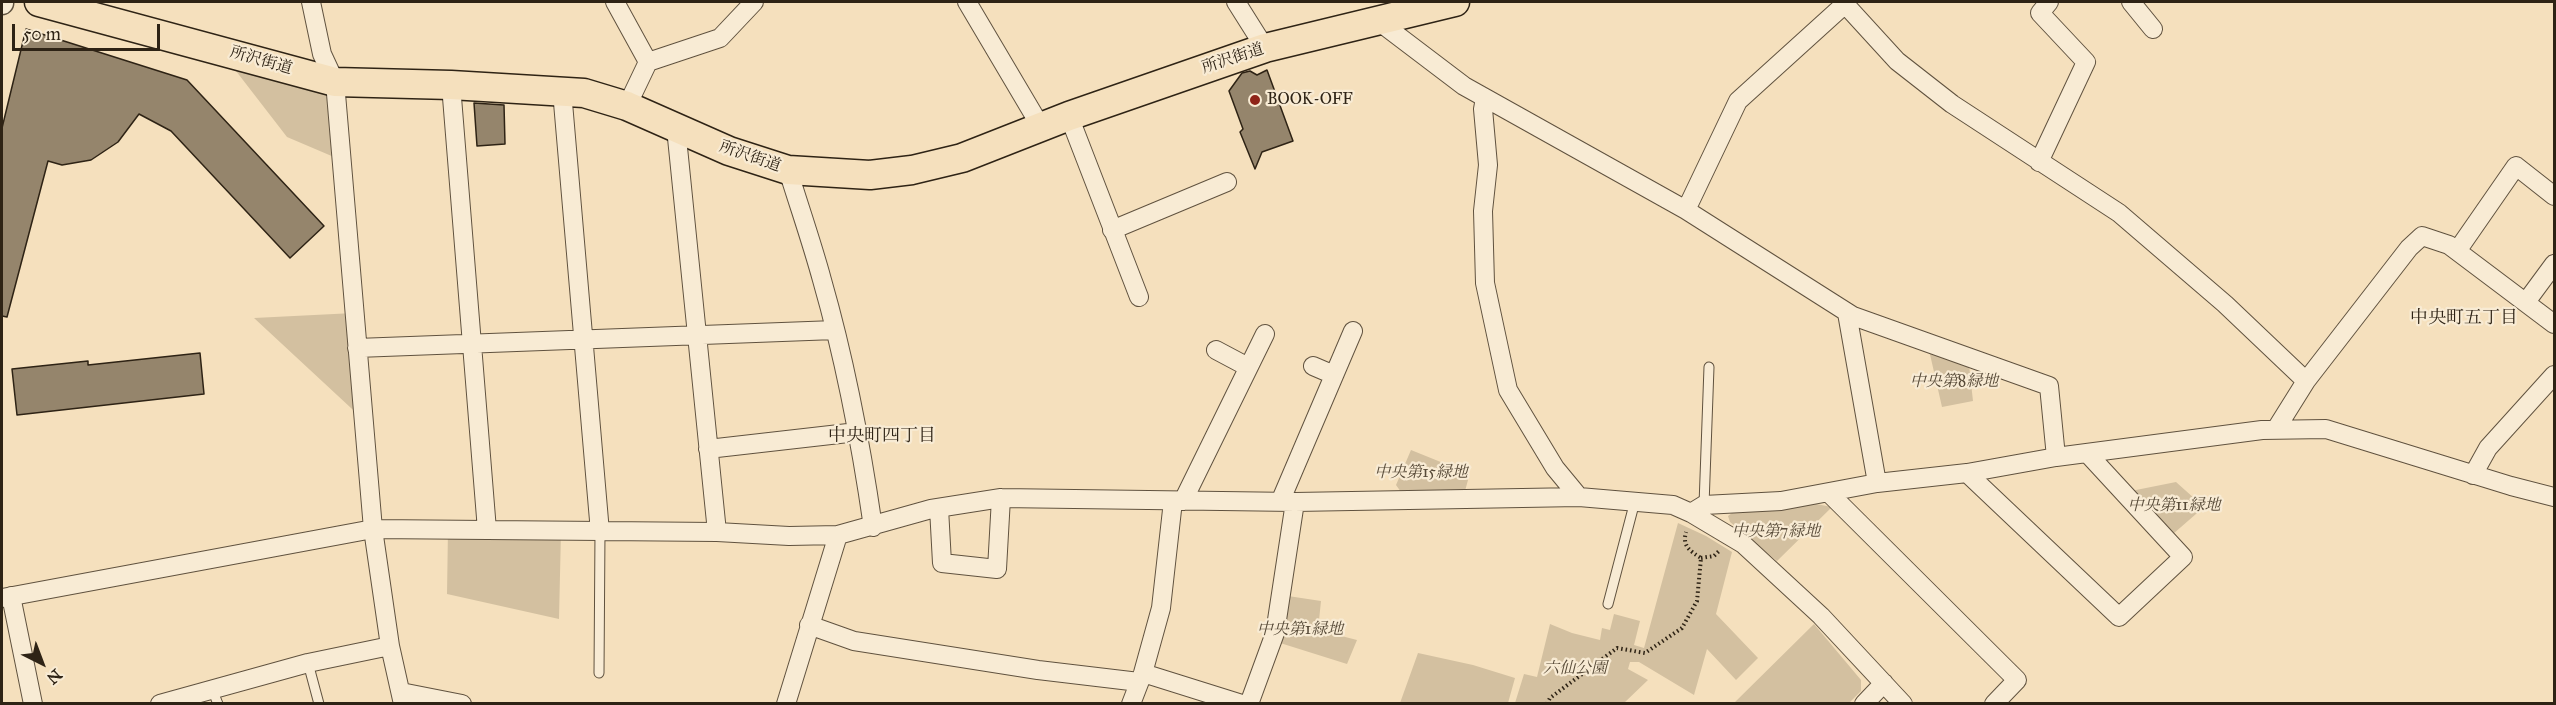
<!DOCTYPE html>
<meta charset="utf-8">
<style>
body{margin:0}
#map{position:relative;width:2556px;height:705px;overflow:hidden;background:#f5e0bd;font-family:"IM FELL Great Primer",serif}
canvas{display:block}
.frame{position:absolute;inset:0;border:3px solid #2e2315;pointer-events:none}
.north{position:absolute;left:12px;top:633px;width:60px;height:60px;-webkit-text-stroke:4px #f8ebd4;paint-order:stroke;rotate:138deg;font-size:16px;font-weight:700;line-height:24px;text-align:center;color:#2e2315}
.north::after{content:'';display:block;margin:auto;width:21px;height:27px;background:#2e2315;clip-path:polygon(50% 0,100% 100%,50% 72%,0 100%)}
.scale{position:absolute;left:12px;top:24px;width:148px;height:27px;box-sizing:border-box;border:3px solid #2e2315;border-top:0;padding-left:8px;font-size:18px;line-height:21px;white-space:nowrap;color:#2e2315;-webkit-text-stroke:4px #f8ebd4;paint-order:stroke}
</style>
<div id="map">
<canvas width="2556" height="705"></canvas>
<div class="frame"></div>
<div class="north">N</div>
<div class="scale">50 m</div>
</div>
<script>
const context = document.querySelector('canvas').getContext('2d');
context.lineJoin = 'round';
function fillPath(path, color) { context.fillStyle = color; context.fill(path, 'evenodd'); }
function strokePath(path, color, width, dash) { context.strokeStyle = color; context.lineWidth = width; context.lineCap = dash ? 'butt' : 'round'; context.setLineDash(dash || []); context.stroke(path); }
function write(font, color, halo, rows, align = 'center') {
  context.font = font + ' "IM FELL Great Primer","Noto Serif JP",serif'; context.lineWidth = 4.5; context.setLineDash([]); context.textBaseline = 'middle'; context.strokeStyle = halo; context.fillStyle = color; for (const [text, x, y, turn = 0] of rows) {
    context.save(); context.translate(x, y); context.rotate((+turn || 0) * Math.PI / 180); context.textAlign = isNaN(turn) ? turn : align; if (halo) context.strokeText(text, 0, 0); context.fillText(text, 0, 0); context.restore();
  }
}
fillPath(new Path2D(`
 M219 49 335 82 341 160 287 137Z
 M354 313 365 421 254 318Z
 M1929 350 1969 365 1973 401 1942 407Z
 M1411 450 1463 471 1468 480 1465 491 1401 492 1396 485Z
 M2176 482 2204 507 2173 534 2131 491Z
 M1816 504 1832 507 1777 561 1730 522 1728 516 1732 513Z
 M1678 523 1706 536 1732 552 1716 614 1758 658 1736 680 1707 649 1694 695 1639 662H1630L1628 669 1648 680 1624 703H1515L1524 674 1537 677 1550 624 1572 633 1600 640 1602 628 1610 630 1614 614 1640 621 1634 645 1644 648Z
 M448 529 561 531 559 619 447 594Z
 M1288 596 1321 601 1318 630 1357 640 1347 664 1277 642Z
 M1814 624 1861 680V691L1849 703H1734Z
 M1418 653 1473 665 1515 678 1508 703H1400Z`), '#d3c0a0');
const building = new Path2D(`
 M26 29 187 80 324 226 290 258 171 131 139 114 118 142 91 160 62 165 48 161 7 317 2 316V128Z
 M1267 70 1293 141 1262 152 1255 169 1240 132 1243 129 1229 91 1242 73 1250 71 1257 75Z
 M474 103 504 105 505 144 477 146Z
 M200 353 204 394 17 415 12 369 88 361V365Z`);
fillPath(building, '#95856c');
strokePath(building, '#2e2315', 1.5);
const service = new Path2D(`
 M1704 505 1709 367
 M1608 604 1635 501
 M308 663 319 704
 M599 673 600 532
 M212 689 218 704`);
const minor = new Path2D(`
 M311 2 322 54 335 82 373 529 390 646 403 704
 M615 2 648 62 627 106
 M967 2 1041 127
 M1236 2 1265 48
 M1843 2 1897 61 1952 104 2119 213 2225 304 2306 381
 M2131 2 2153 29
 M1377 20 1464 86 1686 210 1853 316 2049 386 2056 457 2262 430 2326 429 2511 486 2554 497
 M648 62 720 38 754 2
 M451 85 487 530
 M562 91 600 532
 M1485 98 1483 109 1488 165 1483 211 1485 283 1508 390 1555 468 1579 497
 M1069 116 1139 297
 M676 128 717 532
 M2039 162 2086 62 2040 13 2049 2
 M788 170C799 206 812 243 822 280 845 360 861 444 873 527
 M1686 210 1738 101 1845 4
 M1112 230 1227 182
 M2457 251 2516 166 2554 196
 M2526 302 2554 264
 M1847 313 1877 483
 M357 348 835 330
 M1216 350 1248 367
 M1313 366 1334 375
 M2276 429 2306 381 2409 248 2422 236 2449 245 2554 324
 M708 449 857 432
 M1967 473 2119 617 2183 557 2087 453
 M2473 475 2488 448 2554 375
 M1829 493 2017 680 1994 704
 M1183 501 1265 334
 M1280 502 1353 331
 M939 508 942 563 997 569 1001 498
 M1691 513 1704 505 1781 501 1877 483 1967 473 2056 457
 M11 596 33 704
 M2 598 373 529 717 532 789 536 838 535 931 509 1001 498 1295 502 1579 497 1673 505 1691 513 1743 544 1821 616 1903 704
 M809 625 854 641 1038 670 1139 682
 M1143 673 1242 704
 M401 692 462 704
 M160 704 308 663 390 646
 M786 704 838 535
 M1131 704 1143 673 1161 608 1173 501
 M1249 704 1275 633 1295 502
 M1864 704 1884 683`);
const tertiary = new Path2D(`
 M2 3V2`);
const primary = new Path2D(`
 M39 2 335 82 451 85 584 93 627 106 729 151 788 170 870 175 912 170 962 158 1069 116 1265 48 1455 2`);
strokePath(service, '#60523f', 11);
strokePath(minor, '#60523f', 20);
strokePath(tertiary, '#60523f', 25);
strokePath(primary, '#2e2315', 31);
strokePath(new Path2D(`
 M1701 558 1714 556 1719 551
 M1547 704 1550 698 1617 648 1645 653 1682 628 1697 601 1701 558C1690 551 1682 546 1686 532`), '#2e2315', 4, [1.5, 3]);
strokePath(service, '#f8ebd4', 9);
strokePath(minor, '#f8ebd4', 18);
strokePath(tertiary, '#f8ebd4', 22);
strokePath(primary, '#f5e0bd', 28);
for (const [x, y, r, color] of [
 [1255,100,6,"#8f2418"]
]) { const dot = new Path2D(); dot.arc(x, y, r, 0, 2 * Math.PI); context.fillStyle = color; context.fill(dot); strokePath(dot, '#f8ebd4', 2); }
write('16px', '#2e2315', '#f8ebd4', [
 ["所沢街道",1233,59,-18],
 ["所沢街道",261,61,16],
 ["所沢街道",750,157,19]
]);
write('16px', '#2e2315', '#f8ebd4', [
 ["BOOK-OFF",1267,100]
], 'left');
write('italic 16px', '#574a38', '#f8ebd4', [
 ["中央第8緑地",1954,382],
 ["中央第15緑地",1421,473],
 ["中央第11緑地",2174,506],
 ["中央第7緑地",1776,532],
 ["中央第1緑地",1300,630],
 ["六仙公園",1575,669]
]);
write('18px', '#2e2315', '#f8ebd4', [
 ["中央町五丁目",2464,319],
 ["中央町四丁目",882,437]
]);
</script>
